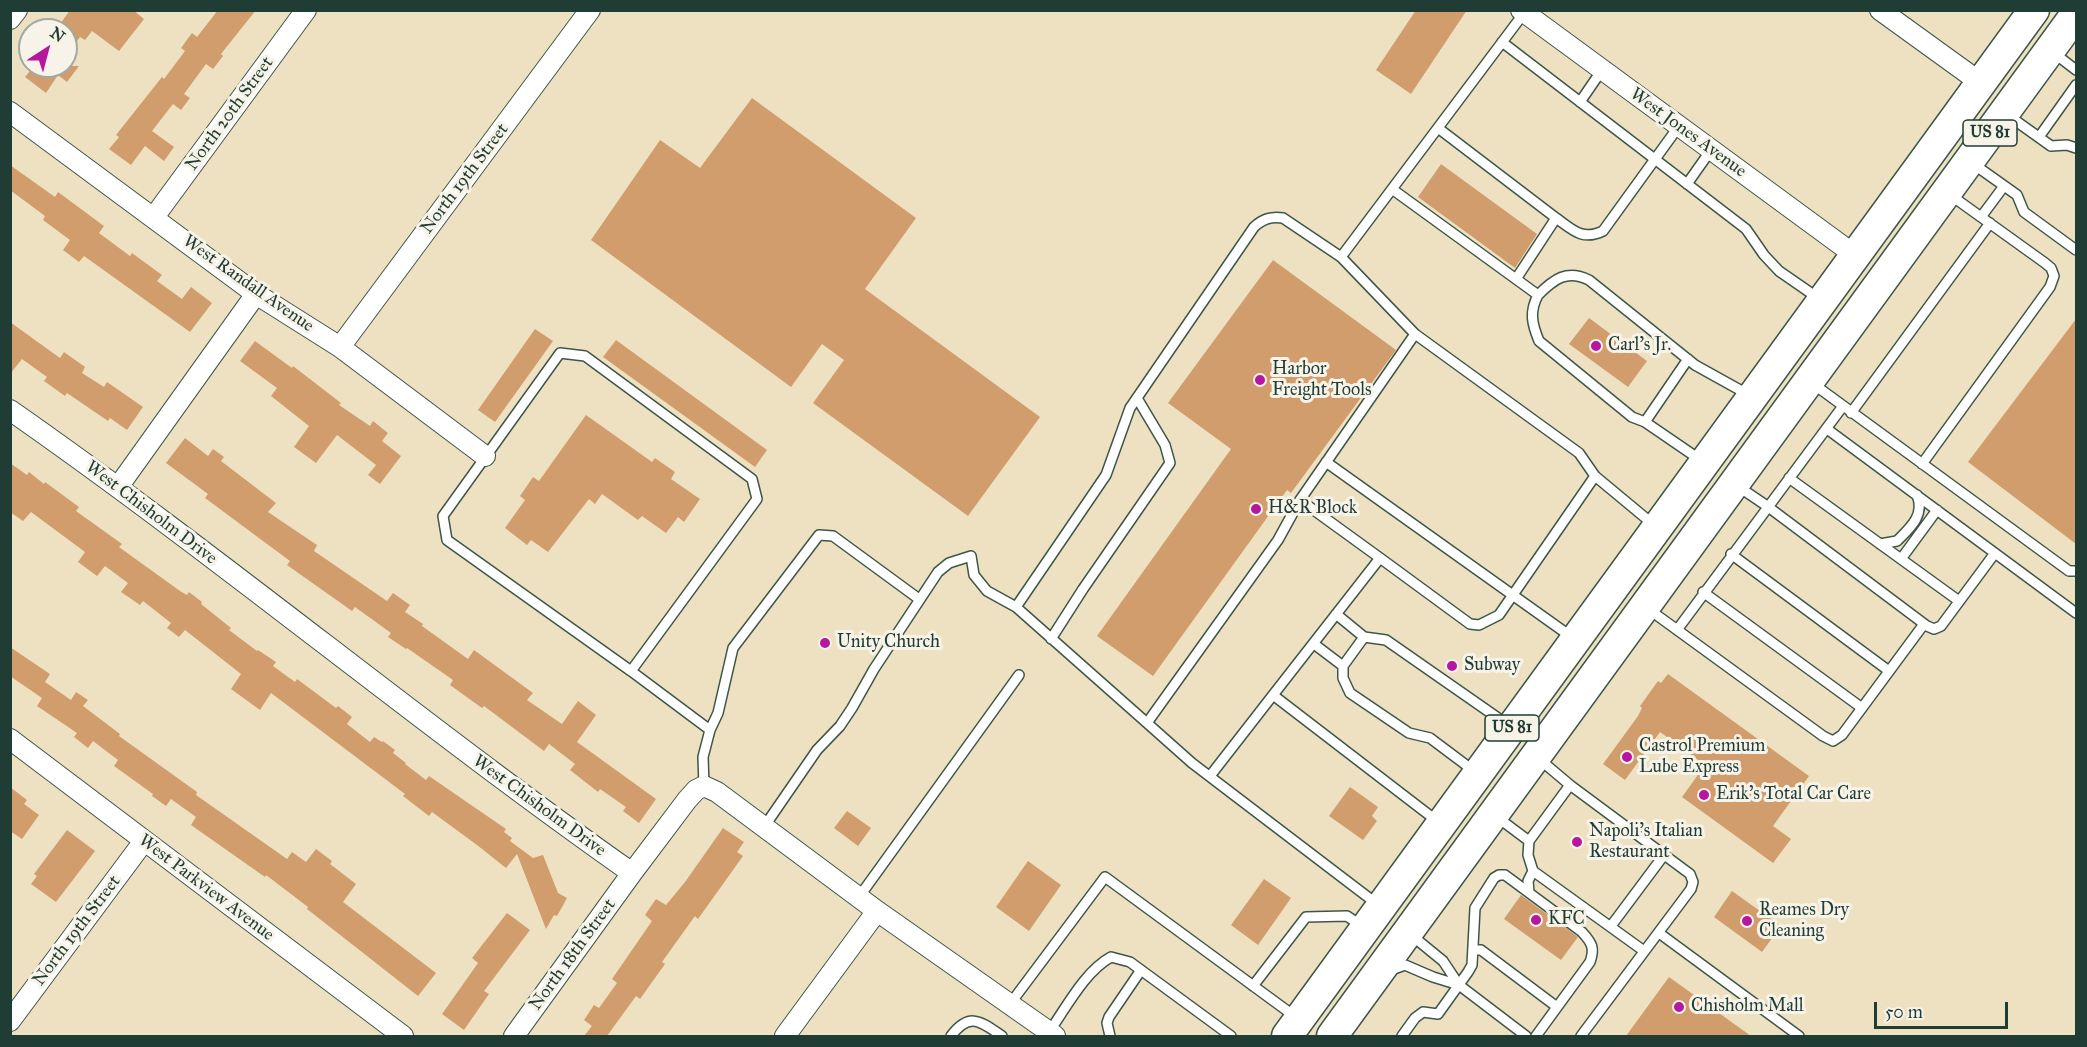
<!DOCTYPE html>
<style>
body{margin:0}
#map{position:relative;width:2087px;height:1047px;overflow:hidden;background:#eee1c2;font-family:"IM FELL Great Primer",serif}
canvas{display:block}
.frame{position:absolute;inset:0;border:12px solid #1f3d34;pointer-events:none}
.north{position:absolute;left:18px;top:18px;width:60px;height:60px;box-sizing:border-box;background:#f7f3e8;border:2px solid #a1aaa0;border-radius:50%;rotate:36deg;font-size:16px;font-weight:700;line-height:24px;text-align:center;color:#1f3d34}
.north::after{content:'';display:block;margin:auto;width:21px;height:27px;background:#b5179e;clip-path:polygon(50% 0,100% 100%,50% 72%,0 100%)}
.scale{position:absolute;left:1874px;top:1002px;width:134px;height:27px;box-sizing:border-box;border:3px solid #1f3d34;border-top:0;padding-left:8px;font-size:18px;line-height:21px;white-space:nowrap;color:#1f3d34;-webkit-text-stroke:4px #f7f3e8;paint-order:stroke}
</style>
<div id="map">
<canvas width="2087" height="1047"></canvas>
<div class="frame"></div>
<div class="north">N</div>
<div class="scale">50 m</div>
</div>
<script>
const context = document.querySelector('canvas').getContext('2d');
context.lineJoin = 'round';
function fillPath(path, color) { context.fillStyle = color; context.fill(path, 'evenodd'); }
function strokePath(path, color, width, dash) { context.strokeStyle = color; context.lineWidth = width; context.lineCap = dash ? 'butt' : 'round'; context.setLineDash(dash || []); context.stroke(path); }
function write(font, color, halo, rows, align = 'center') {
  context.font = font + ' "IM FELL Great Primer",serif'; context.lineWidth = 6; context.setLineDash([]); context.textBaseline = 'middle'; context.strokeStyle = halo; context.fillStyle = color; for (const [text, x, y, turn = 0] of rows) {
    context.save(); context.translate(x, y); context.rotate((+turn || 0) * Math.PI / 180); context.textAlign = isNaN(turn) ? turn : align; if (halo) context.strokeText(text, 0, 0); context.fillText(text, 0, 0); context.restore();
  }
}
fillPath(new Path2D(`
 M70 10H133L144 19 119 51 92 31 85 40 80 37 66 57V30H56Z
 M218 10H256L221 54 223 56 213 69 206 64 184 94 190 98 181 110 173 104 152 131 174 147 164 161 145 146 131 165 109 149 119 137 116 135 162 77 164 79 185 51 181 48 192 33 197 37Z
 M1416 10H1467L1411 94 1376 70Z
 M34 66H79L67 82 58 75 46 93 25 77Z
 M752 98 916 218 865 289 1040 417 968 516 813 403 844 360 822 344 791 387 591 240 660 140 700 168Z
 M1441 164 1537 234 1515 268 1418 197Z
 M10 165 55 197 58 192 104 226 99 233 130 256 132 253 162 275 157 281 182 299 191 287 212 303 190 332 84 256 79 262 63 250 70 240 43 220 45 216 10 190Z
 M1273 260 1396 350 1291 493 1287 490 1153 676 1097 636 1231 449 1168 403Z
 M1589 318 1647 361 1628 387 1569 344Z
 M2076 319V544L1968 462Z
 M10 322 60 358 64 352 85 367 82 373 104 387 107 382 143 407 127 430 110 418 108 421 67 393 65 396 44 381 47 377 22 359 10 374Z
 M535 329 553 341 495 422 478 410Z
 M616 340 767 450 755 467 603 357Z
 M255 341 292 368 293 366 341 403 339 405 370 426 373 421 388 433 382 441 401 456 380 484 368 475 376 465 337 435 316 463 294 447 309 426 271 396 277 388 240 361Z
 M586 415 652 462 655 458 675 472 671 479 700 499 684 522 678 517 666 533 642 516 638 520 602 494 595 504 589 499 548 552 531 540 527 545 505 528 525 500 520 496 533 477 539 481Z
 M185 438 208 456 213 449 224 457 221 461 276 503 268 512 317 545 314 551 387 601 393 593 410 605 405 612 423 624 422 626 468 659 474 650 533 693 527 700 562 724 578 701 596 715 577 742 656 799 639 823 623 811 626 807 600 789 598 792 570 770 575 764 549 744 544 751 484 706 482 708 450 685 453 680 407 648 406 649 388 637 391 633 355 607 352 611 287 565 290 561 205 498 208 494 166 463Z
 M10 463 27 475 29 472 44 484 45 482 79 507 76 511 122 544 119 547 180 591 187 595 189 592 202 602 201 604 231 628 229 630 257 651 258 650 276 662 273 666 295 682 297 679 336 708 338 706 352 717 347 724 370 742 374 737 382 742 383 741 395 750 393 753 406 763 405 764 426 780 429 776 506 829 504 832 512 838 510 841 533 858 543 855 558 893 567 898 557 916 554 915 546 929 517 854 506 868 477 845 432 812 429 816 403 796 405 794 271 693 260 710 231 689 241 674 185 630 179 637 167 628 171 623 143 601 140 605 121 592 128 583 105 566 97 576 78 562 85 552 31 512 23 521 10 512Z
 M10 647 50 674 45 682 71 700 76 692 88 700 83 706 120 734 119 736 197 792 196 795 287 859 292 852 306 862 316 849 332 861 330 864 356 884 343 902 436 973 418 996 307 909 308 907 266 875 265 877 191 825 196 817 171 799 166 806 152 796 153 794 114 766 118 760 93 741 88 748 74 737 77 733 37 706 42 698 10 676Z
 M1668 674 1809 776 1773 826 1791 839 1773 863 1682 797 1705 765 1660 732 1625 780 1603 764 1638 716 1642 708 1640 706 1658 681 1661 683Z
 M10 787 27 800 24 804 39 815 22 839 10 831Z
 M1350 787 1378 807 1372 816 1377 821 1363 840 1329 816Z
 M847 811 871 828 858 846 834 828Z
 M723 828 744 842 737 852 743 856 698 919 695 916 662 962 665 964 640 999 636 996 607 1036H584L592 1026 584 1020 594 1005 599 1008 617 983 612 979 652 921 645 915 656 899 666 905 685 882Z
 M67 830 95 851 56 902 31 884 37 876 34 874Z
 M1028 861 1061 885 1029 931 996 907Z
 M1264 879 1291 898 1258 945 1231 925Z
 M1732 891 1781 926 1762 952 1714 917Z
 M1521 895 1578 937 1561 960 1504 919Z
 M507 913 530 930 484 991 489 994 464 1030 442 1014 478 963 472 958Z
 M1669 977 1751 1036H1626Z`), '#d19d6d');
const lane = new Path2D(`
 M1502 42 1746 229 1764 255 1779 271 1818 298
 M2054 53 2076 70
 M1580 102 1602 70
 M2009 116 2051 146 2067 145 2076 148
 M1438 128 1556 218 1516 279
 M2039 137 2076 85
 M1972 163 2017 195 2024 212 2076 250
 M1687 184 1711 150
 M1392 189 1538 295C1529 312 1532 324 1539 341L1632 417 1645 422 1702 461
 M1981 217 2004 186
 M1556 218C1573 230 1582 241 1603 231L1679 126
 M1341 257 1415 334
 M1538 295C1554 279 1567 269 1589 280L1695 365 1749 395
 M1812 383 2069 571H2076
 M1851 413 1990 223
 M1645 422 1688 359
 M1827 429 2076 613
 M1326 462 1573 638
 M1922 464 2050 287 2054 276 2051 268 2045 263 1949 194
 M1789 478 1959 601
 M1736 485 1767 506 1927 626 1934 629 1941 626 1995 553
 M1300 500 1380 558
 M1880 544 1897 541C1911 527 1925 515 1917 495
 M1731 554 1889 671
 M1901 559 1937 510
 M1703 592 1862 708
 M1647 608 1823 736 1833 741 1842 735 1924 624
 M1336 614 1364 637 1386 640 1508 725
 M1677 630 1843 406
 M1051 639 1083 589 1170 463 1165 445 1137 398
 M1314 644 1343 666V678L1350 693 1409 733 1430 738 1474 771
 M1343 666 1364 637
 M631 671 757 499 752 479 585 356 560 353 443 516 447 540 631 671 710 730
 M1147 723 1016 607 1106 475 1130 408 1254 227C1263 219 1271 216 1283 218L1341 257 1524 13
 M1210 776 1273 695
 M1570 785 1690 874 1693 882 1691 889 1581 1036
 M704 786 703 757 710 730 718 713 733 648 819 535 833 536 919 599
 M1497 817 1529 841 1570 785 1538 758
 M1437 821 1273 695 1380 558 1470 624 1479 625 1499 615 1595 476
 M764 827 817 750 840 726 852 708 874 669 938 572 949 563 971 556 974 575 987 591 1016 607
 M1529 841 1528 855 1533 871 1644 951
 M1529 892 1528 881 1533 871
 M859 897 1019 675
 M1377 904 1192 763 1147 723 1278 540 1300 500 1415 334 1579 453 1595 476 1654 525
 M1611 926 1664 855
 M1659 933 1799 1036
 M1410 934 1443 961 1459 985 1526 1036
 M1473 950H1481L1557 1007
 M1391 970 1405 965 1433 977 1459 985
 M1253 986 1306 917 1347 916 1363 927
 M1010 1004 1105 877 1297 1018
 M1049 1032C1066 1008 1085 971 1111 957L1130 962 1231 1036
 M951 1036C970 1011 981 1022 1002 1036
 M1110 1036 1107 1023 1109 1017 1141 970
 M1402 1036 1415 1018 1423 1012 1438 1014 1468 972 1472 965 1475 908 1494 878 1499 875H1505L1582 932C1592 943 1595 948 1590 962L1536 1036`);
const street = new Path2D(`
 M1521 10 1856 256
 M1880 10 1981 83
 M10 19 17 10
 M10 112 256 294 340 347 485 456
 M154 217 306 10
 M340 347 590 10
 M10 410C222 558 420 724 632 873
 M118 487 256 294
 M10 739 403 1036
 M10 1021 144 841
 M514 1036 632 873 687 800 696 790 704 786 717 792 877 911 1055 1036
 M785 1036 877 911`);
const primary = new Path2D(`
 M1287 1036 2034 10
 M1332 1036 2076 14`);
strokePath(lane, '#3e5649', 12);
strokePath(street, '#3e5649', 22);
strokePath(primary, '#3e5649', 33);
strokePath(lane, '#fff', 9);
strokePath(street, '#fff', 20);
strokePath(primary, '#fff', 30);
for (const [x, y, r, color] of [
 [1596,346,6,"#b5179e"],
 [1260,380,6,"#b5179e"],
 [1256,509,6,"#b5179e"],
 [825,643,6,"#b5179e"],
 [1452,666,6,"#b5179e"],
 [1627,757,6,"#b5179e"],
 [1704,795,6,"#b5179e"],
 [1577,842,6,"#b5179e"],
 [1536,920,6,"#b5179e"],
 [1747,921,6,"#b5179e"],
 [1679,1007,6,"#b5179e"]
]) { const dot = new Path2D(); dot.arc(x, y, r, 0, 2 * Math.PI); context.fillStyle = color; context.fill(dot); strokePath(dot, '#f7f3e8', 2); }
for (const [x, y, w] of [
 [1990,133,54],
 [1512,728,54]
]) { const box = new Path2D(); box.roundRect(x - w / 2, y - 13, w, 26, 4.5); context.fillStyle = '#f7f3e8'; context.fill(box); strokePath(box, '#1f3d34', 1.5); }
write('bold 16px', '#1f3d34', null, [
 ["US 81",1990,133],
 ["US 81",1512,728]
]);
write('18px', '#1f3d34', '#f7f3e8', [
 ["North 20th Street",230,114,-54],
 ["West Jones Avenue",1688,133,36],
 ["North 19th Street",465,179,-53],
 ["West Randall Avenue",248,284,35],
 ["West Chisholm Drive",151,513,37],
 ["West Chisholm Drive",539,806,36],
 ["West Parkview Avenue",206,888,37],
 ["North 19th Street",77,931,-53],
 ["North 18th Street",573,955,-54]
]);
write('18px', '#1f3d34', '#f7f3e8', [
 ["Carl's Jr.",1608,346],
 ["Harbor",1272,370],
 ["Freight Tools",1272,391],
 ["H&R Block",1268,509],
 ["Unity Church",837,643],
 ["Subway",1464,666],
 ["Castrol Premium",1639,747],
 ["Lube Express",1639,768],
 ["Erik's Total Car Care",1716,795],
 ["Napoli's Italian",1589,832],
 ["Restaurant",1589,853],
 ["Reames Dry",1759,911],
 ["Cleaning",1759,932],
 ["KFC",1548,920],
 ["Chisholm Mall",1691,1007]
], 'left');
</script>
